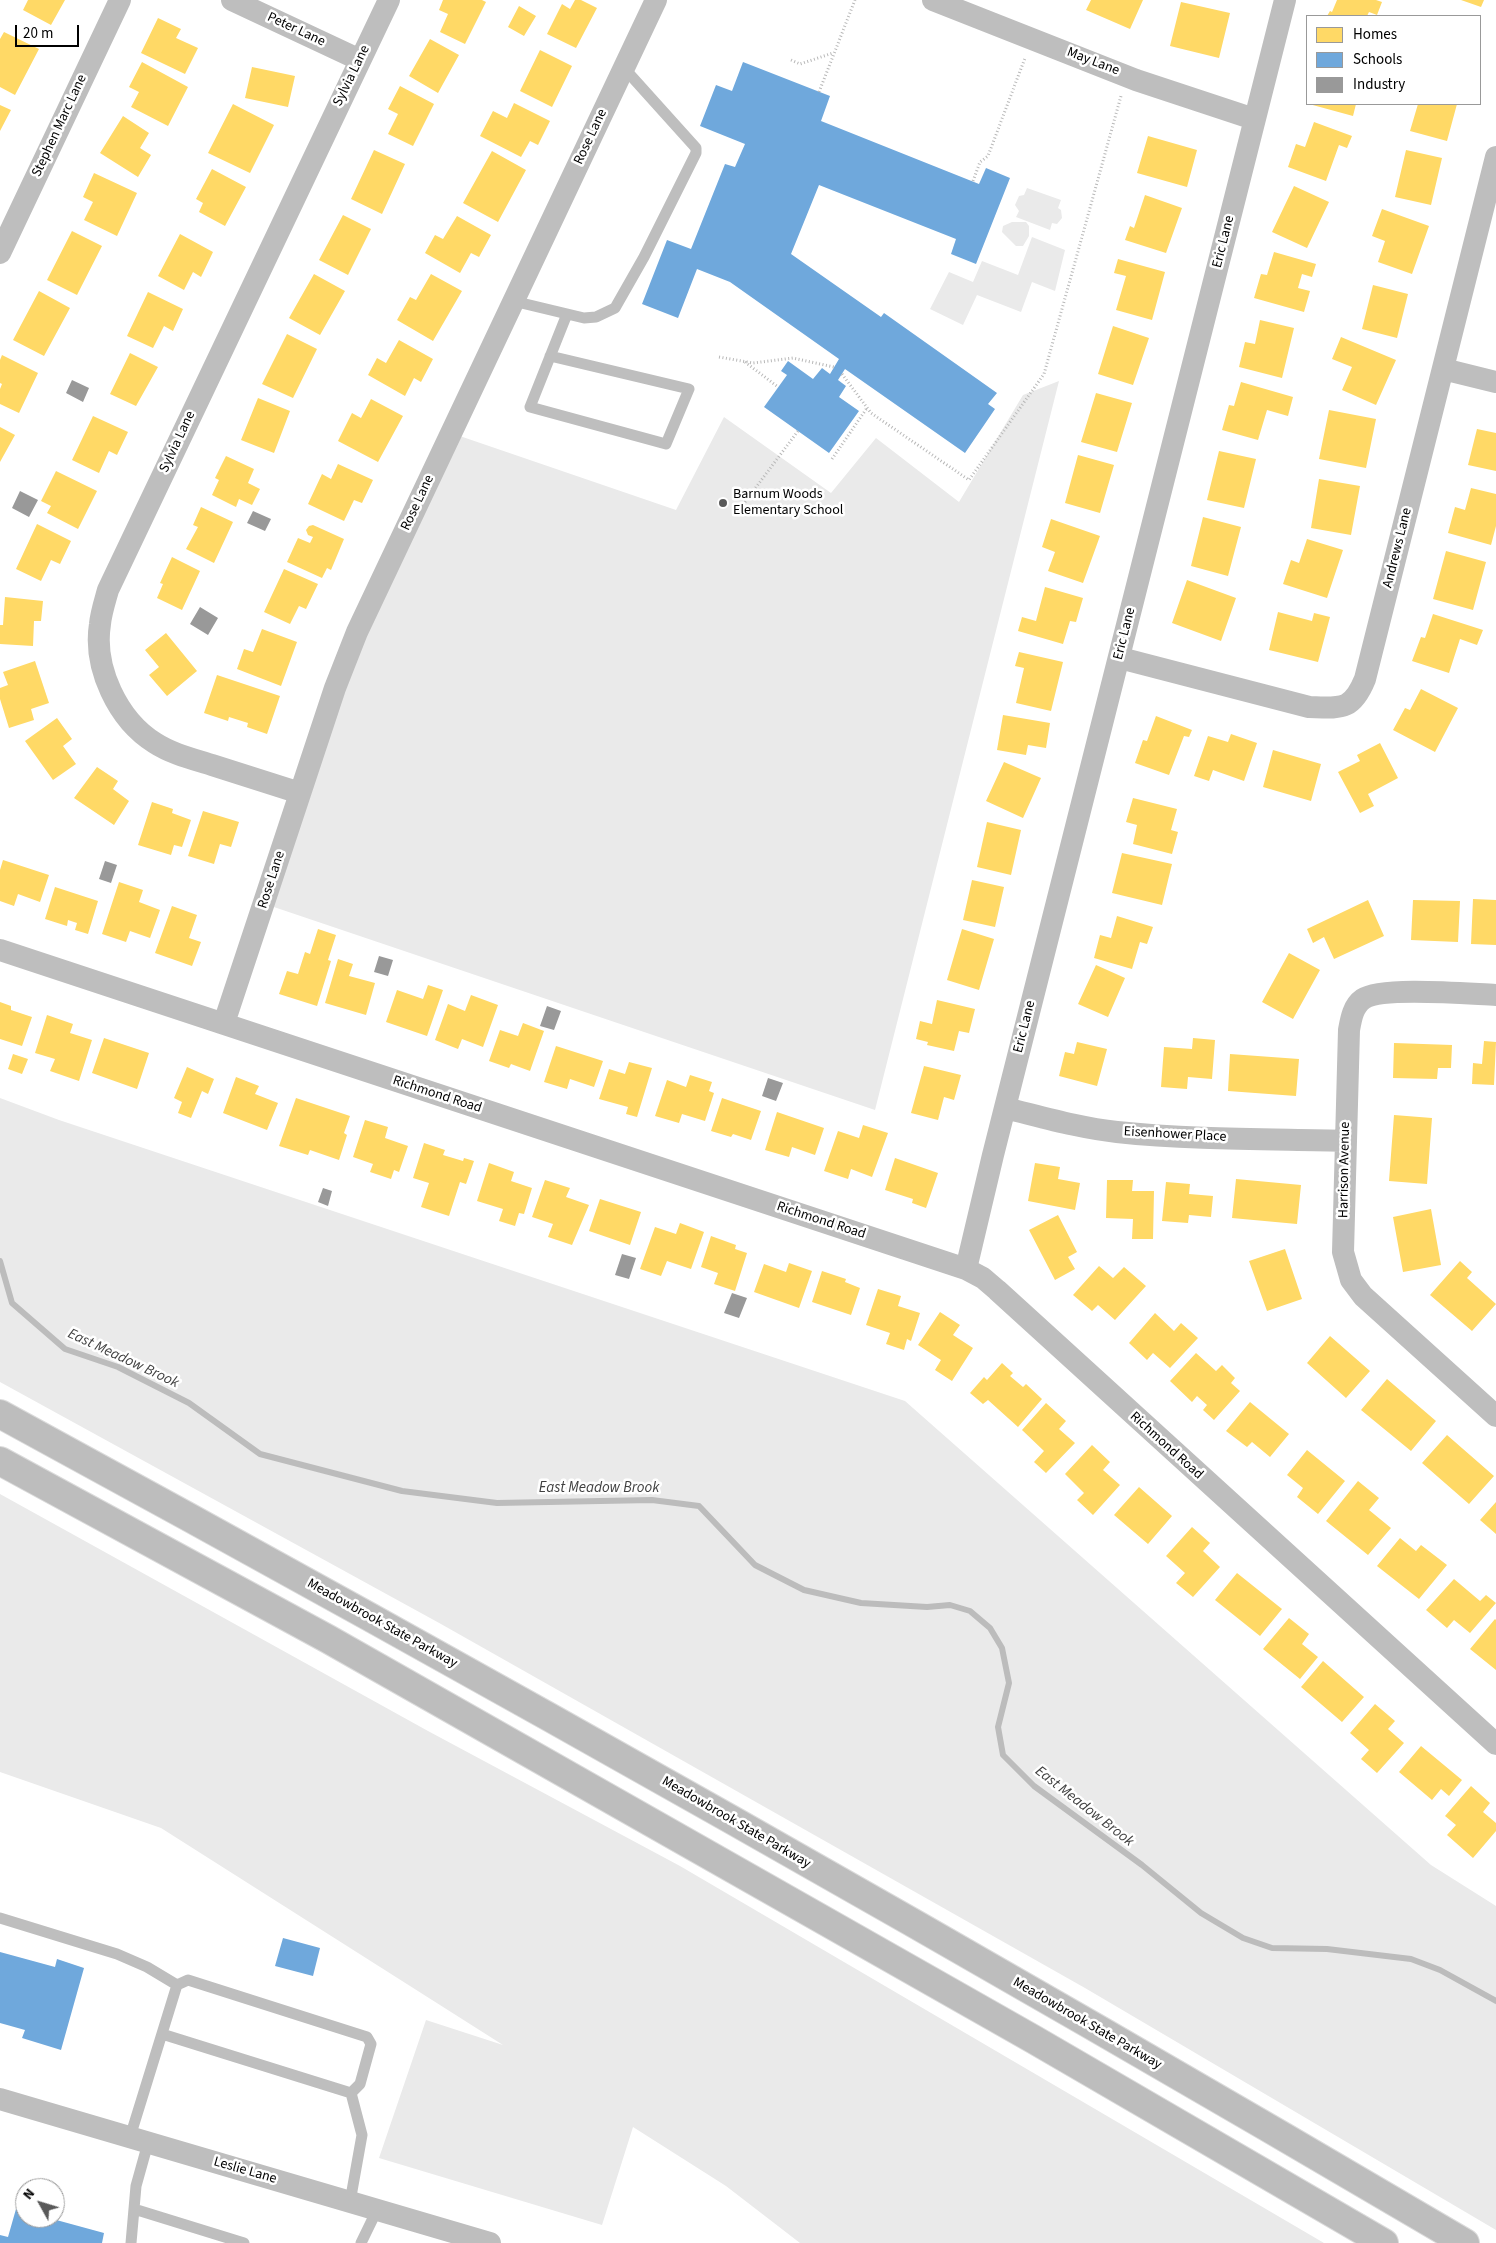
<!DOCTYPE html>
<style>
body{margin:0}
#map{position:relative;width:1496px;height:2243px;overflow:hidden;background:#fff;font-family:"Source Sans 3",sans-serif}
canvas{display:block}
.legend{position:absolute;left:1306px;top:15px;width:175px;height:90px;box-sizing:border-box;background:#fff;border:1px solid #999;margin:0;padding:6px 9px;list-style:none;font-size:15px;color:#000}
.legend li{display:flex;align-items:center;gap:10px;height:25px}
.legend b{width:25px;border:1px solid #999}
.north{position:absolute;left:15px;top:2178px;width:50px;height:50px;box-sizing:border-box;background:#fff;border:1px solid #999;border-radius:50%;rotate:309deg;font-size:14px;font-weight:700;line-height:20px;text-align:center;color:#000}
.north::after{content:'';display:block;margin:auto;width:18px;height:22px;background:#595959;clip-path:polygon(50% 0,100% 100%,50% 72%,0 100%)}
.scale{position:absolute;left:15px;top:25px;width:64px;height:22px;box-sizing:border-box;border:2px solid #000;border-top:0;padding-left:6px;font-size:15px;line-height:18px;white-space:nowrap;color:#000;-webkit-text-stroke:4px #fff;paint-order:stroke}
</style>
<div id="map">
<canvas width="1496" height="2243"></canvas>
<ul class="legend">
<li><b style="height:14px;background:#ffd966"></b>Homes</li>
<li><b style="height:14px;background:#6fa8dc"></b>Schools</li>
<li><b style="height:14px;background:#999"></b>Industry</li>
</ul>
<div class="north">N</div>
<div class="scale">20 m</div>
</div>
<script>
const context = document.querySelector('canvas').getContext('2d');
context.lineJoin = 'round';
function fillPath(path, color) { context.fillStyle = color; context.fill(path, 'evenodd'); }
function strokePath(path, color, width, dash) { context.strokeStyle = color; context.lineWidth = width; context.lineCap = dash ? 'butt' : 'round'; context.setLineDash(dash || []); context.stroke(path); }
function write(font, color, halo, rows, align = 'center') {
  context.font = font + ' "Source Sans 3",sans-serif'; context.lineWidth = 5; context.setLineDash([]); context.textBaseline = 'middle'; context.strokeStyle = halo; context.fillStyle = color; for (const [text, x, y, turn = 0] of rows) {
    context.save(); context.translate(x, y); context.rotate((+turn || 0) * Math.PI / 180); context.textAlign = isNaN(turn) ? turn : align; if (halo) context.strokeText(text, 0, 0); context.fillText(text, 0, 0); context.restore();
  }
}
fillPath(new Path2D(`
 M1027 188 1061 200 1058 208 1061 210 1062 218 1057 224 1052 223 1050 230 1016 217 1019 211 1015 205 1019 196 1024 195Z
 M1012 222H1026L1029 226V236L1023 246H1016L1002 232 1003 226Z
 M1032 237 1065 250 1055 291 1032 282 1021 312 977 295 963 325 930 309 949 272 973 282 982 261 1018 275Z
 M1059 381 875 1110 265 904 300 793 451 433 676 510 724 417 831 493 876 438 959 502 1023 395Z
 M0 1098 59 1120 905 1401 1431 1865 1496 1906V2230L1085 1988 441 1624 0 1382Z
 M0 1494 428 1731 680 1866 1324 2243H800L726 2186 633 2127 602 2225 379 2158 426 2020 503 2045 161 1828 0 1772Z`), '#eaeaea');
fillPath(new Path2D(`
 M28 0H65L51 25 23 10Z
 M443 0H482L486 2 465 44 440 32 448 14 439 10Z
 M575 0H581L597 8 576 48 547 34 562 4 570 9Z
 M1091 0H1143L1130 29 1086 10Z
 M1337 0H1376L1382 2 1377 15 1369 12 1367 16H1327L1330 11 1332 12Z
 M1461 0H1484L1481 7Z
 M1181 2 1230 13 1219 58 1170 46Z
 M519 6 536 16 524 36 508 27Z
 M158 18 181 29 176 38 198 48 185 74 141 53Z
 M4 32 39 49 15 95 0 87V39Z
 M430 39 459 55 438 93 409 76Z
 M540 50 572 66 552 107 520 91Z
 M142 62 188 87 168 126 131 107 139 92 129 87Z
 M252 67 295 76 288 107 245 98Z
 M400 86 434 104 413 146 388 134 398 114 388 109Z
 M514 103 550 121 538 145 530 141 521 157 480 136 493 111 507 118Z
 M233 104 274 125 250 173 208 153Z
 M1309 104H1356L1353 116Z
 M1418 104H1457L1447 141 1410 131Z
 M0 105 11 110 0 131Z
 M123 116 149 133 140 148 151 155 138 177 100 153Z
 M1314 122 1352 136 1347 148 1339 145 1326 181 1288 167 1296 144 1305 147Z
 M1148 136 1197 150 1187 187 1137 173Z
 M374 150 405 164 382 214 351 199Z
 M1406 150 1442 158 1431 205 1395 197Z
 M492 151 526 170 498 222 463 203Z
 M212 169 246 187 225 226 199 212 203 203 196 199Z
 M94 173 137 193 117 236 84 220 93 202 83 197Z
 M1294 186 1329 202 1307 248 1272 232Z
 M1145 195 1182 208 1166 253 1125 240 1130 226 1134 228Z
 M1382 209 1429 226 1412 274 1378 262 1385 241 1372 236Z
 M343 215 371 229 348 275 319 260Z
 M457 216 491 235 479 257 471 253 460 273 425 253 435 235 443 239Z
 M72 231 102 246 77 295 47 280Z
 M180 234 213 252 201 277 193 272 184 290 158 276Z
 M1274 252 1316 264 1312 277 1302 274 1298 288 1310 291 1304 312 1254 298 1261 274 1267 275Z
 M1118 259 1165 272 1152 320 1116 310 1126 276 1114 273Z
 M314 274 345 291 320 335 289 318Z
 M431 274 462 291 433 341 397 320 410 297 416 300Z
 M1373 285 1408 294 1397 338 1362 329Z
 M39 291 70 308 44 356 13 340Z
 M148 292 183 309 173 331 164 326 153 348 127 336Z
 M1260 320 1294 328 1282 378 1239 367 1245 342 1255 344Z
 M1113 326 1149 338 1133 385 1098 374Z
 M287 334 317 349 293 398 262 384Z
 M1341 337 1396 360 1376 405 1342 390 1352 367 1332 359Z
 M399 340 433 359 421 382 414 378 405 396 368 375 377 358 386 363Z
 M130 353 158 367 136 406 110 394Z
 M2 355 38 373 19 413 0 404V389L2 384 0 383V360Z
 M1241 382 1293 397 1288 416 1267 410 1258 440 1222 430 1229 405 1234 406Z
 M1096 393 1132 403 1117 452 1081 442Z
 M258 398 290 411 274 453 241 440Z
 M371 399 403 416 378 462 338 441 352 413 361 418Z
 M1329 410 1376 419 1366 468 1319 459Z
 M93 416 128 432 117 455 109 451 99 473 72 460Z
 M0 427 15 435 0 462Z
 M1477 429 1496 433V471L1468 465Z
 M1219 451 1256 459 1244 508 1207 500Z
 M1078 455 1114 465 1100 513 1065 503Z
 M226 456 254 469 248 483 260 489 252 505 239 499 236 507 212 495 219 480 215 478Z
 M338 464 373 480 362 503 354 500 344 521 308 504 322 474 331 479Z
 M56 471 97 491 78 529 47 513 51 506 41 501Z
 M1319 479 1360 486 1351 535 1311 528Z
 M1471 488 1496 494V526L1491 545 1448 533 1455 507 1465 510Z
 M201 507 233 522 214 563 186 549 198 527 193 525Z
 M1203 517 1241 527 1228 576 1191 566Z
 M1051 519 1100 536 1083 583 1048 571 1055 552 1042 547Z
 M37 524 71 541 60 564 51 560 41 581 16 569Z
 M313 525 344 539 331 570 327 568 322 578 287 562 298 538 310 543 313 537 308 535 306 530 309 526Z
 M1307 539 1343 550 1327 598 1283 584 1291 560 1299 563Z
 M1446 551 1486 562 1473 610 1433 599Z
 M172 557 200 571 182 610 157 598 163 584 160 583Z
 M284 569 318 584 306 609 299 606 290 624 264 612Z
 M1187 580 1236 598 1221 641 1172 623Z
 M1045 587 1083 598 1076 622 1070 621 1063 644 1018 631 1022 617 1036 621Z
 M5 597 43 601 41 621H34L33 646 0 644V625H3Z
 M1278 612 1312 621 1314 613 1330 617 1318 662 1269 650Z
 M1433 614 1483 630 1477 645 1460 639 1449 673 1412 661 1421 637 1425 638Z
 M262 629 297 642 281 686 237 669 244 649 253 652Z
 M166 633 197 671 167 696 149 675 159 667 145 650Z
 M1019 652 1063 662 1051 711 1016 703 1024 668 1015 666Z
 M35 661 49 703 31 709 34 720 9 728 0 699V688L8 685 3 672Z
 M217 675 280 696 267 734 247 727 248 723 229 717 228 721 204 713Z
 M1421 689 1458 708 1435 752 1393 730 1405 708 1410 710Z
 M1003 715 1050 723 1046 748 1028 745 1026 755 997 750Z
 M1156 716 1192 730 1189 737 1184 736 1169 775 1135 763 1143 740 1147 741Z
 M57 718 72 739 63 746 76 764 53 780 25 741Z
 M1231 734 1257 743 1244 781 1213 770 1209 781 1194 776 1208 736 1228 742Z
 M1380 743 1398 778 1368 794 1374 806 1360 813 1338 772 1360 761 1357 755Z
 M1273 750 1321 764 1311 801 1263 787Z
 M1004 762 1041 778 1023 818 986 801Z
 M97 767 118 781 113 789 129 801 114 825 74 798Z
 M1133 798 1177 809 1171 830 1178 832 1172 854 1133 844 1137 825 1126 822Z
 M152 802 173 809 172 813 191 820 182 847 174 845 171 855 138 845Z
 M203 811 239 822 231 847 220 844 214 864 188 856Z
 M987 822 1021 830 1011 875 977 867Z
 M1122 853 1172 864 1162 905 1112 893Z
 M3 860 49 875 40 902 18 894 14 906 0 901V870Z
 M972 880 1004 887 995 927 963 920Z
 M119 882 143 890 139 902 160 910 150 938 130 931 126 942 102 934Z
 M55 887 98 901 88 934 75 930 77 923 68 920 67 926 45 919Z
 M1473 899 1496 900V945L1471 944Z
 M1368 900 1384 936 1334 959 1324 937 1313 943 1307 929Z
 M1413 900 1460 901 1458 942 1411 940Z
 M172 906 197 915 189 938 201 942 192 966 155 953Z
 M1117 916 1153 927 1147 944 1140 942 1132 969 1094 958 1100 935 1111 938Z
 M318 929 336 935 328 960 331 961 317 1006 279 994 287 971 298 974 305 952 310 954Z
 M962 929 994 939 979 990 947 980Z
 M1289 953 1320 970 1293 1019 1262 1002Z
 M338 959 353 964 349 976 375 983 366 1015 325 1003Z
 M1096 965 1125 978 1108 1017 1078 1004Z
 M428 985 443 990 427 1036 386 1022 397 990 423 999Z
 M471 995 498 1005 483 1047 462 1039 458 1049 435 1040 448 1004 465 1011Z
 M937 1000 975 1009 969 1033 959 1031 954 1051 927 1045 928 1042 916 1039 920 1021 932 1024Z
 M0 1002 11 1006V1010L32 1017 22 1046 0 1039Z
 M47 1015 73 1024 70 1033 92 1040 79 1081 50 1071 55 1059 35 1053Z
 M523 1023 544 1031 530 1071 511 1064 509 1068 489 1061 500 1030 518 1036Z
 M104 1038 149 1053 137 1089 92 1073Z
 M1193 1038 1215 1040 1212 1079 1188 1077 1187 1089 1161 1087 1164 1047 1192 1049Z
 M1484 1041 1496 1042 1494 1085 1472 1084 1473 1063 1482 1064Z
 M1077 1042 1107 1049 1097 1086 1059 1076 1065 1052 1074 1054Z
 M1394 1043 1452 1045 1451 1068H1438L1437 1079 1393 1078Z
 M556 1046 603 1061 594 1087 570 1079 567 1089 544 1082Z
 M13 1054 28 1059 22 1074 8 1069Z
 M1230 1054 1299 1059 1296 1096 1228 1091Z
 M629 1062 652 1068 637 1117 626 1114 628 1107 599 1099 609 1069 625 1074Z
 M924 1066 961 1075 954 1100 944 1097 938 1120 911 1113Z
 M187 1067 214 1079 208 1094 202 1091 191 1118 178 1113 182 1102 174 1098Z
 M690 1075 712 1082 709 1091 714 1093 705 1121 682 1114 679 1123 655 1116 667 1080 686 1087Z
 M236 1077 259 1086 255 1094 278 1103 267 1130 223 1113Z
 M296 1098 350 1116 344 1133 347 1135 339 1160 310 1150 308 1155 279 1146Z
 M722 1098 761 1111 751 1140 733 1134 731 1137 711 1131Z
 M777 1112 824 1128 815 1155 792 1147 789 1157 765 1150Z
 M1394 1115 1432 1118 1427 1184 1389 1181Z
 M365 1120 388 1127 385 1138 408 1146 399 1172 394 1170 391 1179 370 1172 373 1164 353 1157Z
 M863 1125 888 1133 872 1177 851 1169 848 1179 824 1171 838 1131 859 1138Z
 M424 1143 445 1150 443 1155 463 1161 464 1158 474 1161 466 1184 460 1182 449 1216 421 1207 429 1183 413 1178Z
 M895 1158 938 1173 926 1208 912 1203 913 1199 885 1190Z
 M489 1163 514 1172 511 1181 532 1188 524 1214 519 1213 515 1226 499 1221 503 1209 477 1201Z
 M1035 1163 1060 1167 1058 1179 1080 1183 1075 1210 1028 1201Z
 M1236 1179 1301 1185 1297 1224 1232 1218Z
 M545 1180 570 1188 566 1197 589 1205 572 1245 548 1237 553 1224 532 1217Z
 M1107 1180H1133L1132 1191H1154L1153 1239H1132L1133 1219 1106 1218Z
 M1166 1182 1190 1184 1189 1194 1213 1196 1211 1217 1189 1215 1188 1223 1162 1221Z
 M600 1199 641 1212 630 1245 589 1231Z
 M1431 1209 1441 1265 1403 1272 1393 1217Z
 M1058 1215 1077 1252 1068 1257 1075 1269 1055 1280 1029 1230Z
 M680 1223 704 1232 691 1269 667 1261 661 1276 640 1269 655 1227 676 1234Z
 M711 1236 736 1245 735 1249 747 1253 735 1291 714 1284 718 1273 701 1267Z
 M1285 1249 1302 1299 1267 1311 1249 1261Z
 M1460 1261 1472 1272 1467 1278 1496 1304 1472 1331 1430 1295Z
 M789 1263 812 1271 799 1308 754 1292 764 1264 786 1272Z
 M1099 1266 1113 1278 1124 1267 1146 1286 1115 1320 1098 1305 1092 1311 1073 1295Z
 M822 1271 846 1279 845 1282 860 1288 851 1315 812 1302Z
 M878 1289 901 1296 898 1306 920 1313 911 1341 907 1339 904 1350 886 1344 890 1333 866 1325Z
 M940 1312 960 1325 953 1335 973 1348 952 1381 935 1370 941 1360 918 1345Z
 M1155 1313 1174 1331 1181 1323 1198 1338 1170 1368 1153 1353 1147 1360 1129 1343Z
 M1330 1336 1370 1371 1346 1398 1307 1363Z
 M1196 1353 1216 1371 1222 1365 1235 1378 1231 1383 1240 1391 1214 1420 1203 1410 1207 1405 1197 1396 1192 1402 1170 1381Z
 M1002 1363 1013 1373 1010 1376 1023 1387 1026 1384 1042 1399 1018 1427 988 1400 983 1404 970 1393 984 1377 987 1380Z
 M1387 1379 1436 1421 1411 1451 1361 1410Z
 M1250 1402 1289 1434 1270 1457 1252 1442 1247 1447 1226 1431Z
 M1046 1403 1066 1421 1059 1429 1075 1443 1046 1473 1034 1462 1044 1451 1022 1430Z
 M1447 1435 1494 1476 1469 1504 1422 1463Z
 M1092 1445 1110 1462 1103 1470 1120 1485 1093 1515 1077 1500 1084 1493 1065 1474Z
 M1307 1450 1345 1481 1318 1514 1297 1497 1303 1488 1287 1475Z
 M1358 1481 1379 1498 1369 1510 1391 1528 1368 1555 1326 1521Z
 M1139 1487 1172 1516 1148 1544 1114 1515Z
 M1496 1502V1534L1480 1520Z
 M1192 1527 1210 1543 1203 1551 1220 1567 1193 1597 1176 1583 1185 1573 1166 1556Z
 M1400 1538 1416 1551 1421 1545 1447 1565 1419 1599 1377 1566Z
 M1237 1573 1282 1609 1260 1636 1215 1600Z
 M1454 1579 1480 1601 1486 1595 1496 1603 1470 1633 1454 1620 1447 1628 1426 1610Z
 M1289 1618 1309 1634 1302 1644 1318 1657 1300 1679 1263 1649Z
 M1495 1619 1496 1620V1670L1470 1649Z
 M1323 1661 1364 1697 1342 1722 1301 1687Z
 M1375 1704 1395 1721 1388 1729 1404 1743 1377 1773 1361 1759 1369 1750 1350 1733Z
 M1421 1746 1462 1780 1449 1796 1441 1789 1432 1800 1399 1772Z
 M1471 1786 1490 1803 1483 1812 1496 1823V1831L1473 1858 1447 1835 1456 1825 1445 1816Z`), '#ffd966');
fillPath(new Path2D(`
 M743 62 830 96 821 121 979 184 986 168 1010 178 976 264 951 254 956 239 819 185 791 254 881 317 884 313 997 393 988 404 995 409 965 453 845 369 838 380 846 386 839 397 859 411 829 453 764 407 787 375 781 371 788 361 813 379 822 368 830 374 839 359 730 282 697 269 678 318 642 304 667 240 691 249 725 164 735 167 745 144 700 126 716 85 732 91Z
 M283 1938 320 1948 313 1976 275 1966Z
 M0 1952 55 1967 57 1959 84 1968 61 2050 22 2038 25 2030 0 2023Z
 M16 2209 25 2212V2218H49L104 2233 102 2243H0V2235L8 2237Z`), '#6fa8dc');
fillPath(new Path2D(`
 M72 380 89 388 83 402 66 393Z
 M20 491 38 500 29 517 12 508Z
 M253 511 271 519 265 531 247 523Z
 M200 607 218 618 208 635 190 624Z
 M105 861 117 865 111 883 99 879Z
 M379 956 393 960 388 976 374 972Z
 M547 1006 561 1011 554 1030 540 1026Z
 M768 1078 783 1083 776 1101 762 1096Z
 M323 1188 332 1191 328 1206 318 1202Z
 M622 1254 636 1258 629 1279 615 1275Z
 M732 1293 747 1298 739 1318 724 1313Z`), '#999');
strokePath(new Path2D(`
 M0 1261 12 1303 65 1349 118 1367 189 1403 260 1454 402 1491 497 1503 652 1500 699 1506 755 1565 804 1590 861 1603 927 1607 950 1605 970 1611 990 1628 1002 1648 1009 1683 998 1727 1003 1755 1034 1786 1142 1865 1201 1913 1243 1938 1272 1948 1327 1949 1411 1959 1440 1970 1496 2001`), '#bcbcbc', 6);
const motorway = new Path2D(`
 M0 1414C493 1682 981 1958 1465 2243
 M0 1461 328 1639 1033 2039 1384 2243`);
strokePath(motorway, '#dbdbdb', 30);
strokePath(new Path2D(`
 M791 60 800 64 833 53
 M819 92 855 0
 M973 181 980 162 988 156 1025 58
 M719 357 753 363 793 358 834 367
 M745 362 778 387
 M842 374 871 413 969 480 1044 374 1121 96
 M832 459 867 408
 M745 502 798 431`), '#b8b8b8', 3, [1, 2.5]);
strokePath(new Path2D(`
 M513 301 584 318 596 317 615 308 644 257 696 153V148L624 68
 M550 356 689 389 666 444 530 407 567 314
 M0 1918 117 1954 147 1967 177 1985
 M130 2137 177 1985 188 1980 367 2037 371 2044 360 2084 351 2093 162 2034
 M350 2202 362 2135 351 2093
 M134 2209 244 2243
 M131 2243 136 2186 148 2143
 M361 2243 377 2210`), '#bebebe', 11);
strokePath(new Path2D(`
 M232 0 360 60
 M933 0 1136 80 1254 119
 M0 253 120 0
 M1443 369 1496 382
 M1120 658 1309 707C1341 708 1352 711 1365 679L1496 157
 M300 793C271 784 241 774 212 765 193 759 172 754 155 743 118 720 93 668 100 624 101 613 105 601 108 590L389 0
 M0 950 966 1269 983 1278 997 1290 1496 1744
 M1496 995C1470 994 1381 986 1363 999 1353 1006 1351 1019 1349 1030L1343 1252 1351 1280 1363 1296 1496 1416
 M224 1023 335 688 357 632 656 0
 M1005 1108C1042 1117 1079 1128 1117 1132 1193 1140 1270 1139 1346 1141
 M966 1269 993 1155 1285 0
 M0 2099 490 2243`), '#bebebe', 22);
strokePath(motorway, '#bdbdbd', 28);
for (const [x, y, r, color] of [
 [723,503,5,"#595959"]
]) { const dot = new Path2D(); dot.arc(x, y, r, 0, 2 * Math.PI); context.fillStyle = color; context.fill(dot); strokePath(dot, '#fff', 2); }
write('14px', '#000', '#fff', [
 ["Peter Lane",296,30,25],
 ["May Lane",1093,62,21],
 ["Sylvia Lane",352,76,-64],
 ["Stephen Marc Lane",60,126,-65],
 ["Rose Lane",591,137,-65],
 ["Eric Lane",1224,242,-76],
 ["Sylvia Lane",178,442,-65],
 ["Rose Lane",418,503,-65],
 ["Andrews Lane",1398,548,-76],
 ["Eric Lane",1125,634,-76],
 ["Rose Lane",272,880,-72],
 ["Eric Lane",1025,1027,-76],
 ["Richmond Road",437,1095,18],
 ["Eisenhower Place",1175,1135,3],
 ["Harrison Avenue",1345,1170,-89],
 ["Richmond Road",821,1221,18],
 ["Richmond Road",1166,1446,42],
 ["Meadowbrook State Parkway",382,1624,29],
 ["Meadowbrook State Parkway",736,1823,30],
 ["Meadowbrook State Parkway",1087,2024,30],
 ["Leslie Lane",245,2171,16]
]);
write('14px', '#000', '#fff', [
 ["Barnum Woods",733,495],
 ["Elementary School",733,511]
], 'left');
write('italic 15px', '#404040', '#fff', [
 ["East Meadow Brook",123,1359,25],
 ["East Meadow Brook",599,1489],
 ["East Meadow Brook",1084,1807,38]
]);
</script>
